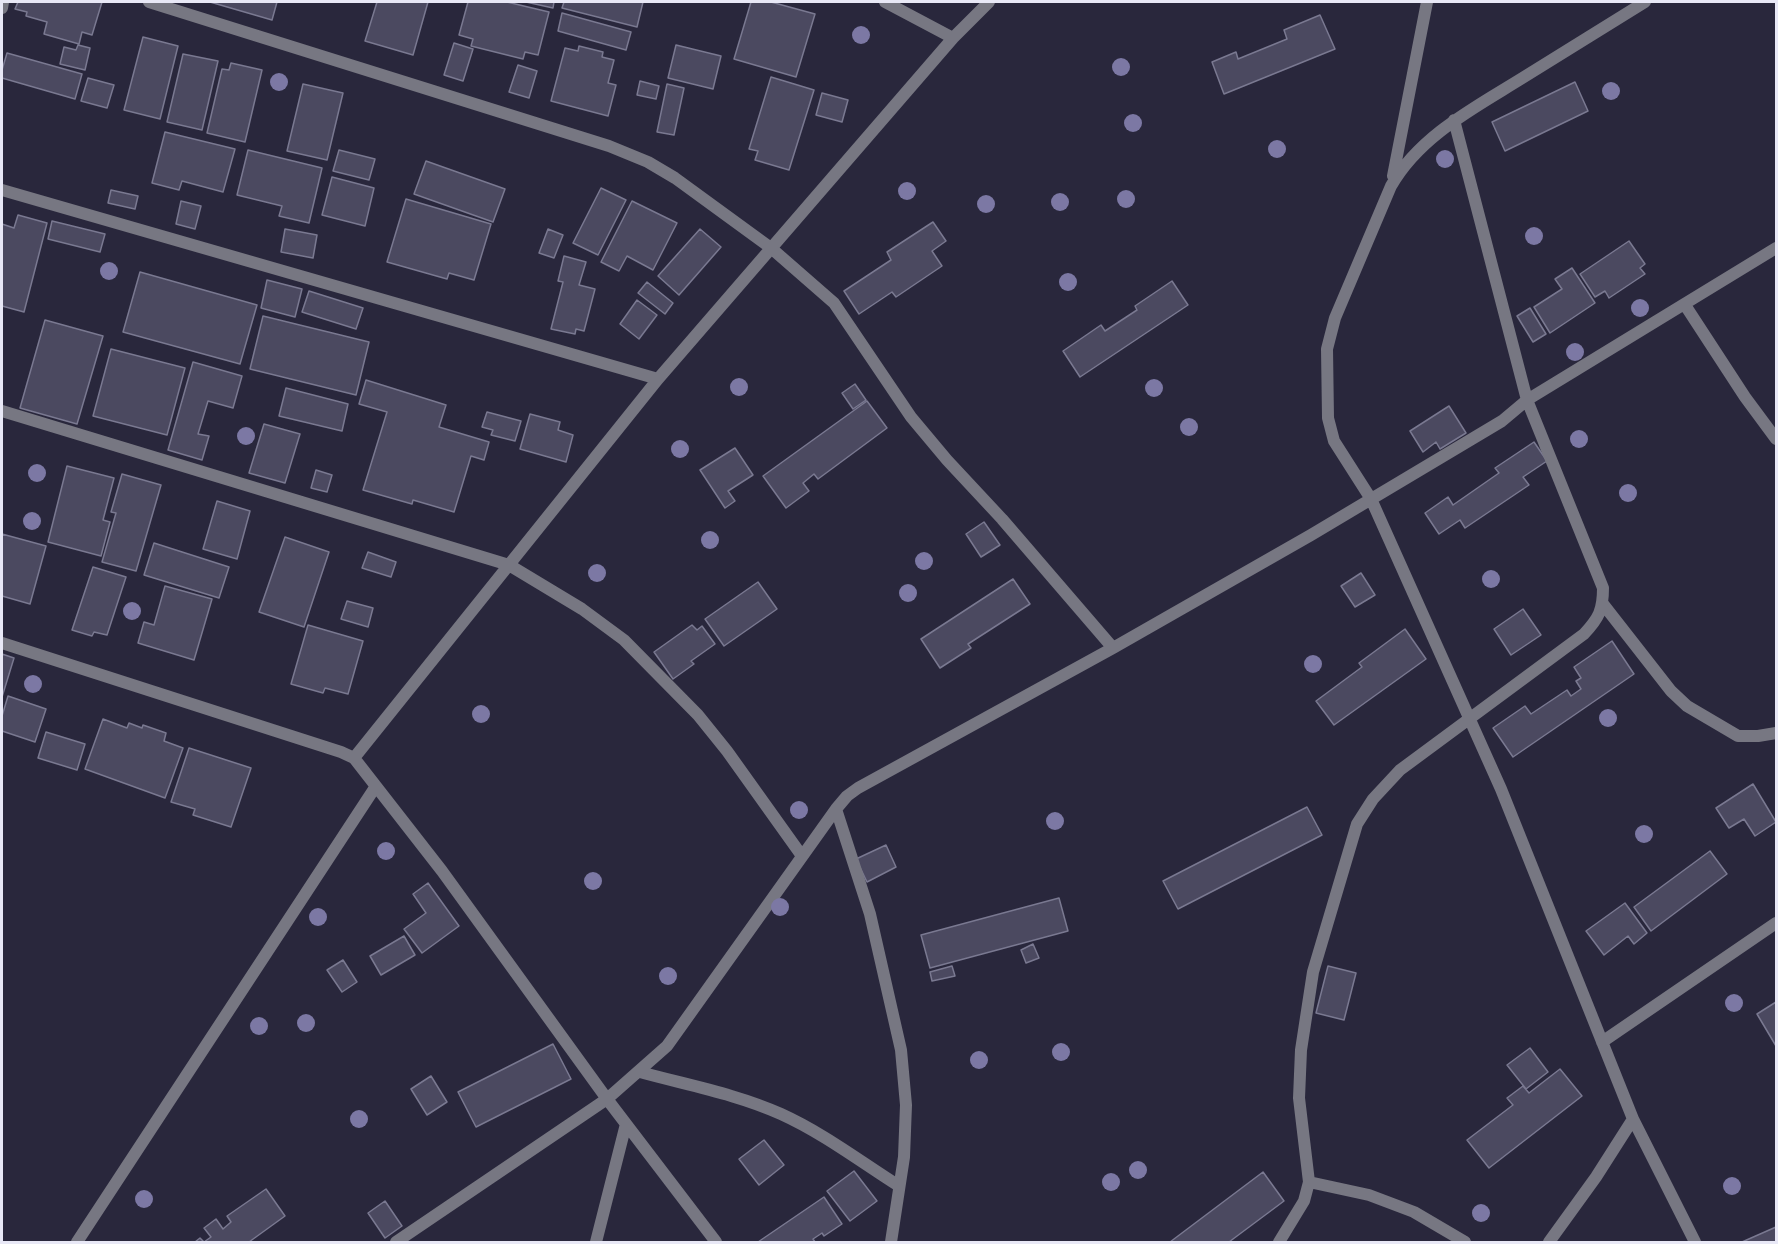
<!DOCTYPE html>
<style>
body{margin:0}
#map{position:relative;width:1778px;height:1244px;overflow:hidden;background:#29273c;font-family:Literata,serif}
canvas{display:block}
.frame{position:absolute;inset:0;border:3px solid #e8e8f6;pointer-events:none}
</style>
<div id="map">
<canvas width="1778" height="1244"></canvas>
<div class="frame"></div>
</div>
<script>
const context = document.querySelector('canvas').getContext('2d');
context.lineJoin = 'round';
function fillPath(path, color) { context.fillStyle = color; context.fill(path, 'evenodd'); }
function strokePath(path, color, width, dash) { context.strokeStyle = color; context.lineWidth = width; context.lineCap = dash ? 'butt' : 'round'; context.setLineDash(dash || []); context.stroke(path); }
const building = new Path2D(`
 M18 2H102L92 35 82 32 79 44 44 34 47 22 26 16 27 12 15 9Z
 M210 2H277L272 20Z
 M377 2H428L413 55 365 41Z
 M468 2H507L549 12 538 55 525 52 523 59 471 46 473 39 459 35Z
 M526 2H554L553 8Z
 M564 2H643L637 27 562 8Z
 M751 2H771L815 14 796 77 734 59Z
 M562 13 631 32 626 50 558 31Z
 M1320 15 1335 49 1224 94 1212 62 1236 52 1238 59 1287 39 1284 30Z
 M143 37 178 46 160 119 124 110Z
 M454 43 473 49 463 81 444 75Z
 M78 45 90 48 85 70 60 64 64 47 76 50Z
 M676 45 721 56 713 89 668 78Z
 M579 46 603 52 602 57 614 60 608 83 616 85 608 116 551 101 565 48 578 51Z
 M7 53 82 74 75 99 2 78V70Z
 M183 54 218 61 202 130 167 122Z
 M231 63 262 70 245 142 207 133 222 69 229 70Z
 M518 65 537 71 529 98 509 92Z
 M771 77 814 90 789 170 755 160 758 151 749 149Z
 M88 78 114 85 107 108 81 101Z
 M640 81 659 86 656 99 637 95Z
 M1575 82 1588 111 1505 151 1492 122Z
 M303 84 343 93 327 160 287 151Z
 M667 84 684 88 674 135 657 132Z
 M822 93 848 100 842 122 816 115Z
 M165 132 235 149 223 192 182 181 179 190 152 183Z
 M248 150 322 168 309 223 279 216 282 206 237 195Z
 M339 150 375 159 369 180 333 171Z
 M426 161 505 189 493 222 414 194Z
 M332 177 374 188 365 226 322 215Z
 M601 188 626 200 598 255 573 243Z
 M111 190 138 196 135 209 108 203Z
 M406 199 491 224 474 280 449 273 447 279 387 262Z
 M181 201 201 206 195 229 176 224Z
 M632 201 677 223 653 270 627 256 619 271 601 262Z
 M18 215 47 223 24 312 2 306V224L14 228Z
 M52 221 105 234 100 252 48 239Z
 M933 222 946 241 932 251 942 266 896 297 892 292 859 314 844 291 891 260 887 252Z
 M285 229 317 235 313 258 281 252Z
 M548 229 563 235 554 258 539 253Z
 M700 229 721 247 679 295 658 276Z
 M1629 241 1645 264 1640 268 1645 274 1609 298 1605 291 1595 297 1580 274Z
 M564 256 586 262 579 285 595 289 584 331 576 329 575 334 551 329 563 282 558 281Z
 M1572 268 1595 303 1550 333 1534 307 1562 289 1555 279Z
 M140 272 257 305 240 364 123 332Z
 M267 280 302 289 295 317 261 308Z
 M1172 281 1188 305 1080 377 1063 351 1101 325 1105 331 1137 310 1135 306Z
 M647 282 673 303 665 314 638 293Z
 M309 291 363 308 356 329 302 312Z
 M637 300 657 315 639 339 620 324Z
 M1530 308 1546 334 1533 342 1517 316Z
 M263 316 369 342 356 395 250 369Z
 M45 320 103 336 77 424 20 408Z
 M111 349 185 368 167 435 93 416Z
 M193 362 242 376 233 408 208 401 198 434 209 436 202 460 168 450Z
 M366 380 446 405 439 427 489 442 484 460 471 456 454 512 413 500 412 504 363 490 387 412 359 404Z
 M855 384 866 400 853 409 842 393Z
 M286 388 348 404 342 431 279 416Z
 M867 401 887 428 818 479 814 474 803 483 809 491 786 508 763 476Z
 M1449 406 1466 433 1440 449 1436 442 1423 452 1410 431Z
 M487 412 521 421 515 441 491 435 493 430 482 427Z
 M530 414 560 422 558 430 573 435 566 462 520 449Z
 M264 424 300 434 285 483 249 473Z
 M1534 442 1547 461 1523 477 1529 485 1465 528 1460 520 1439 534 1425 513 1448 497 1453 505 1499 473 1495 468Z
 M735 448 753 475 728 491 735 501 725 508 700 470Z
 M67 466 114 478 103 520 110 522 101 556 48 542Z
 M316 470 332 475 327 492 311 488Z
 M122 474 161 485 136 571 102 562 116 513 111 512Z
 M217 501 250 511 237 559 203 549Z
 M984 522 1000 545 981 557 966 534Z
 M2 534 46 546 30 604 2 596Z
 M285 537 329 552 304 627 259 612Z
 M154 543 229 567 219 598 144 575Z
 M368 552 396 562 391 577 362 568Z
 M93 567 126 577 107 635 94 632 92 636 72 630Z
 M1361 573 1375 595 1355 607 1341 586Z
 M1013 579 1030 604 968 644 971 648 940 668 921 639Z
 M758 582 777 609 724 646 705 619Z
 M165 586 212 599 194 660 138 643 144 622 154 625Z
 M347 601 373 608 368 627 341 619Z
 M1523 609 1541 635 1511 655 1494 629Z
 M308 625 363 641 348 694 325 688 323 693 291 684Z
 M692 625 697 630 702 626 715 644 691 661 694 664 673 679 654 652Z
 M1405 629 1426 659 1334 725 1316 701 1362 667 1359 663Z
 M1612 641 1634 674 1513 757 1493 728 1525 706 1531 714 1567 690 1571 696 1581 689 1576 681 1581 678 1574 667Z
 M2 654 14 658 2 697Z
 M8 696 46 709 35 742 2 731V716Z
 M103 719 127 728 129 723 142 728 143 725 166 733 164 741 183 748 165 798 85 769Z
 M46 732 85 744 77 770 38 758Z
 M189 748 251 768 231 827 193 815 195 809 171 802Z
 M1753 784 1776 822 1755 836 1744 819 1729 828 1716 808Z
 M1307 807 1322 835 1178 909 1163 881Z
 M886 845 896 867 867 882 856 859Z
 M1710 851 1727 874 1651 931 1634 907Z
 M428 883 459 926 422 953 404 929 426 913 413 894Z
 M1059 898 1068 931 930 968 921 935Z
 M1625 903 1647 933 1634 944 1628 936 1604 955 1586 931Z
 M404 936 415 955 381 975 370 956Z
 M1033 944 1039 958 1026 963 1021 950Z
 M343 960 357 982 342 992 327 970Z
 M952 966 955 976 932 981 930 972Z
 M1328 966 1356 973 1344 1020 1316 1013Z
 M1776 1002V1046L1757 1014Z
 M553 1044 571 1079 476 1127 458 1092Z
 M1530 1048 1548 1072 1526 1089 1507 1065Z
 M1560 1069 1582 1096 1489 1168 1467 1140 1513 1105 1507 1098 1523 1086 1529 1093Z
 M431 1076 447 1102 427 1115 411 1089Z
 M764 1140 784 1165 759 1185 739 1159Z
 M854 1171 877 1201 850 1221 827 1191Z
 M1263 1172 1284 1201 1229 1242H1170Z
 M266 1189 285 1216 249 1242H195L200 1238 204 1242 211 1237 204 1228 216 1219 223 1229 231 1222 227 1216Z
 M824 1197 842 1224 824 1236 822 1233 813 1239 815 1242H758Z
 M385 1201 402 1226 385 1238 368 1213Z
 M1776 1227V1242H1742Z`);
fillPath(building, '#4b4960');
strokePath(building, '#7a7991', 1.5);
strokePath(new Path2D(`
 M149 2 609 146 648 162 675 178 771 248 834 303 911 417 947 460 1002 519 1113 648
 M885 2 953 38
 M1645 2C1605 27 1565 52 1524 77 1476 107 1420 135 1391 186L1335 318 1327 349 1328 418 1334 441 1371 499 1501 789 1633 1119 1695 1242
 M2 8 3 2
 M1393 176 1427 2
 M2 190 658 379
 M1685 305 1745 397 1776 439
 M2 411 509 565 582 609 624 640 698 715 727 751 802 856
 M1603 604 1671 691 1687 706 1738 736H1758L1776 733
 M2 643 341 752 354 758 442 871 607 1099 716 1242
 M354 758 658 379 953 38 989 2
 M836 809 870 914 901 1050 906 1105 904 1157 891 1242
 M1602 1042 1776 923
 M640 1072C687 1085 737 1094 781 1114 823 1133 861 1162 899 1186
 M1309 1182 1369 1195 1414 1212 1465 1242
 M77 1242 376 786
 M396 1242 607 1099 667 1046 836 809 847 796 858 788 1113 648 1311 535 1502 421 1527 400 1776 248
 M596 1242 626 1124
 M1279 1242 1304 1201 1309 1182 1299 1098 1301 1050 1313 972 1357 824 1373 799 1400 770 1584 634C1599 618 1603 610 1603 588L1527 400 1454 120
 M1549 1242 1596 1177 1633 1119`), '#777782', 12);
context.fillStyle = '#7c78a4';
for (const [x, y] of [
 [861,35],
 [1121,67],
 [279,82],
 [1611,91],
 [1133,123],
 [1277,149],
 [1445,159],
 [907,191],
 [1126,199],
 [1060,202],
 [986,204],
 [1534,236],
 [109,271],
 [1068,282],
 [1640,308],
 [1575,352],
 [739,387],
 [1154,388],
 [1189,427],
 [246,436],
 [1579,439],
 [680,449],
 [37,473],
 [1628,493],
 [32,521],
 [710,540],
 [924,561],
 [597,573],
 [1491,579],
 [908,593],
 [132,611],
 [1313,664],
 [33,684],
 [481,714],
 [1608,718],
 [799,810],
 [1055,821],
 [1644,834],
 [386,851],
 [593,881],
 [780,907],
 [318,917],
 [668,976],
 [1734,1003],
 [306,1023],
 [259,1026],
 [1061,1052],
 [979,1060],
 [359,1119],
 [1138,1170],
 [1111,1182],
 [1732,1186],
 [144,1199],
 [1481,1213]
]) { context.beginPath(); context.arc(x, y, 9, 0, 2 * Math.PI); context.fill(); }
</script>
